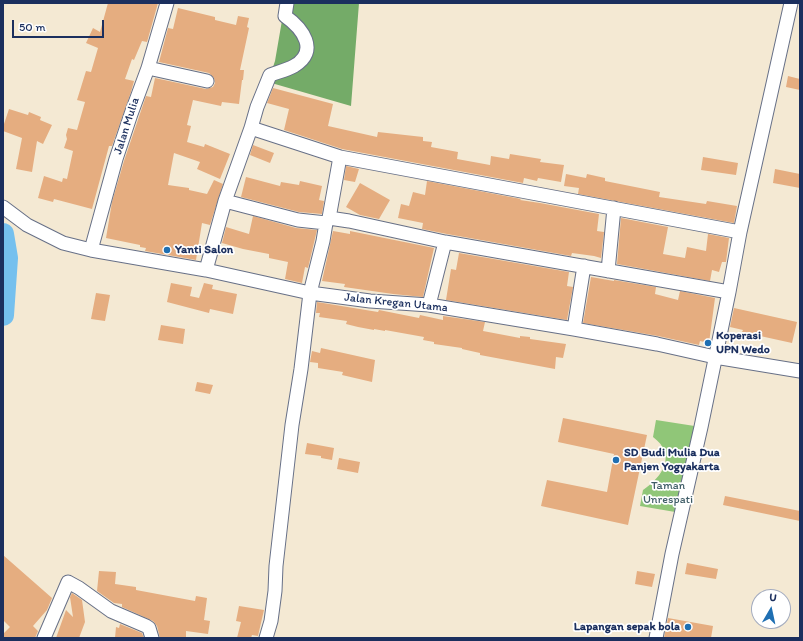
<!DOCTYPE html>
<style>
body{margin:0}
#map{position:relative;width:803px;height:641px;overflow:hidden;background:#f4e9d3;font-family:Itim,sans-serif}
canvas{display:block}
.frame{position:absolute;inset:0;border:4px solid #1b2f5e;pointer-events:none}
.north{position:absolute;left:751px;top:589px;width:40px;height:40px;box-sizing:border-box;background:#fff;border:1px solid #a4acbf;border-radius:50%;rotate:9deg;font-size:11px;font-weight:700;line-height:16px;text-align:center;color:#1b2f5e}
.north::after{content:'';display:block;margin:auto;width:14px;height:18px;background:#1f6fb2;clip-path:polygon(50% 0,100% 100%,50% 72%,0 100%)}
.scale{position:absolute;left:12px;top:20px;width:92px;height:18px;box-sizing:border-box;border:2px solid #1b2f5e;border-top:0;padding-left:5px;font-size:12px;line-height:14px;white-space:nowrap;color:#1b2f5e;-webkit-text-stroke:3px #fff;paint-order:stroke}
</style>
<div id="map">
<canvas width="803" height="641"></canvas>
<div class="frame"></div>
<div class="north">U</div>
<div class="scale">50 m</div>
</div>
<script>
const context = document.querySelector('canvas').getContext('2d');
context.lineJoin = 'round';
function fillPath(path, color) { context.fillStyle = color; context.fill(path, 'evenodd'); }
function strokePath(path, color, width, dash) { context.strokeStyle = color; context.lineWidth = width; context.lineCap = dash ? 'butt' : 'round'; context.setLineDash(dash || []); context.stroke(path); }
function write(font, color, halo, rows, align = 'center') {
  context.font = font + ' Itim,sans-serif'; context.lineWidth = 3.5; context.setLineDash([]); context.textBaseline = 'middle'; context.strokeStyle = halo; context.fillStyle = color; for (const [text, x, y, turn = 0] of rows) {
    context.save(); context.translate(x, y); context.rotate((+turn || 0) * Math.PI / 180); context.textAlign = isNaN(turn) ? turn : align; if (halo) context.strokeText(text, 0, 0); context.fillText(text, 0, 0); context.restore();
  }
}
fillPath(new Path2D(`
 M656 420 701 427 681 513 640 506 643 490C663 476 677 455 653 437Z`), '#90c678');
fillPath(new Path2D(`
 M285 3H359L351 106 268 82 275 61Z`), '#74ab68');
strokePath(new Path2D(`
 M3 234 7 258 3 315`), '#75c0ee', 22);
fillPath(new Path2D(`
 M108 3H158L147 42 142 41 134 60 132 59 125 79 134 81 131 92 112 146H109L92 209 54 199 53 202 38 198 44 176 62 182 63 178 67 179 73 151 64 148 67 139 66 135 68 128 77 130 85 102 77 100 86 71 91 72 98 48 86 43 93 28 100 32Z
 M178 8 215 17V20L236 25 238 16 249 18 247 27 249 28 240 70H244L243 80H242L239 104 222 102 221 106 193 100 187 125 191 126 187 142 204 147 205 144 230 154 220 179 197 169 200 162 174 153 168 185 189 188V190L207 194 214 180 223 184 210 225 202 223 196 260 145 251 146 248 140 247V245L106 238 112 202 124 161 146 96 151 97 155 78 206 89 213 87 215 83 214 78 209 73 159 62 168 28 173 29Z
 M788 76 800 79V90L786 87Z
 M273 88 333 104 328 126 377 137 378 132 423 137V141L432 142 431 147 458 152 457 159 490 165 491 156 509 159 510 154 541 159 540 162 564 165 561 182 538 178 537 181 524 178 523 183 342 149 284 130 289 109 267 103Z
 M9 109 28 115 29 112 41 117 40 120 52 125 43 144 37 141 32 172 16 169 22 138 3 131V127Z
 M253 145 274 153 270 163 250 155Z
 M703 157 738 163 736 175 701 170Z
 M346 166 359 169 355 182 344 180Z
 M775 169 800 174V188L773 183Z
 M566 174 586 178 587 174 605 178V181L660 192 659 197 706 204 707 201 737 206 734 223 578 194 579 188 564 186Z
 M246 177 280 186 281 182 299 185 300 181 322 186 319 200 324 201 322 214 299 212 241 197Z
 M427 181 521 199 520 200 540 203 599 214 597 231 604 232 601 258 594 256 572 253 571 256 447 234 422 229 423 223 398 218 401 204 409 206 413 192 425 195Z
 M360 183 390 200 379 219 360 215 346 207Z
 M253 216 296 228 317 230 308 268 305 267 302 283 285 279 288 262 269 258V254L243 249 222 243 226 227 249 234Z
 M621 218 668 227 663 254 685 258 687 247 706 251 708 234 729 238 726 262H722L719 272 712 270 710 281 617 264Z
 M333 231 350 234V231L434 248 423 297 393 294 344 287 345 284 322 281Z
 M459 253 569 272 567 286 573 287 567 320 446 300 451 269 456 270Z
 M591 277 614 281V280L656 287 655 294 678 300 680 291 715 298 709 343 700 341 699 345 658 336 583 323Z
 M171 283 192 287 190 296 199 298 204 283 213 285 212 289 237 294 233 314 210 309 209 313 167 302Z
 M96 293 110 295 105 321 91 319Z
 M317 302 378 312 379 310 419 318 420 315 443 320V316L485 322 483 331 520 338V336L530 337V339L566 344 563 358 556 357 555 369 480 355V353L462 349V348L434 344V342L423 340 424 337 385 330V331L374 329V330L358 327 346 324 347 321 319 317 320 313H316Z
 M734 308 797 322 792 343 742 332 743 330 730 327Z
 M161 325 185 329 183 344 158 340Z
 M321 348 375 360 372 382 342 375 343 372 318 368V363L310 362 312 351 320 353Z
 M197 382 213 385 210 394 195 391Z
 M563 418 647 435 628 525 541 506 547 480 607 492 614 454 558 442Z
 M307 443 334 448 332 460 321 458V456L305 454Z
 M339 458 360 462 358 473 337 469Z
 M725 496 800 511V521L723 505Z
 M3 555 52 598 47 610 33 626 38 631 35 638H3V634L10 627 3 620Z
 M687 563 718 569 716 579 685 574Z
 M99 571 116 572 115 584 136 587V590L195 601 196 596 207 598 204 620 210 621 208 634 186 631V638H160L157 626 153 621 122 607V604L114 603 97 591Z
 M637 571 655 574 652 587 635 584Z
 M72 593 82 600 85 622 79 638H56L66 610 73 617 70 597Z
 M239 606 264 610 258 636 252 635 251 638H237L241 622 236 621Z
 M668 618 713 626 711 638H664Z
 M120 624 142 633 144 638H115L116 627 119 628Z`), '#e5ad80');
const minor = new Path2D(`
 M148 68 207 81
 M251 128 340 157 740 232
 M340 157 329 218 349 221 445 242 729 292
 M225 201 298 220 326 223 323 241 310 293 301 369 292 425 276 566 275 591 271 621 266 638
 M3 207 27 225 63 243 91 250 206 270 310 293 370 301 429 305 574 329 657 344 715 357 800 371
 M91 250 116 159 131 114 148 68 167 3
 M206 270 225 201 251 128 257 107 270 75C278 72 287 70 294 66 320 51 302 28 285 16L287 3
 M608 271 614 208
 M429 305 445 242
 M574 329 584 266
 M44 638 68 582 79 588 111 611 146 626 149 628 152 638
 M656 638 672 554 701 427 729 292 740 232 791 3`);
strokePath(minor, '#677087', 15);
strokePath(minor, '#fff', 13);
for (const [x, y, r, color] of [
 [167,250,4,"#1f6fb2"],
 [708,343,4,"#1f6fb2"],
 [616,460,4,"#1f6fb2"],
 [688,627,4,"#1f6fb2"]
]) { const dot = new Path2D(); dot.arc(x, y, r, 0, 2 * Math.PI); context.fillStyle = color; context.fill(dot); strokePath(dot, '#fff', 1.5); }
write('12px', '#1b2f5e', '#fff', [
 ["Jalan Mulia",127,126,-72],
 ["Jalan Kregan Utama",396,303,6]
]);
write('bold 12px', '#1b2f5e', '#fff', [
 ["Yanti Salon",175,250],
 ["Koperasi",716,336],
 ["UPN Wedo",716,350],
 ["SD Budi Mulia Dua",624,453],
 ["Panjen Yogyakarta",624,467],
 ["Lapangan sepak bola",680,627,"right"]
], 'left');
write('12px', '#3e5c66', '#fff', [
 ["Taman",668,486],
 ["Unrespati",668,500]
]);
</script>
